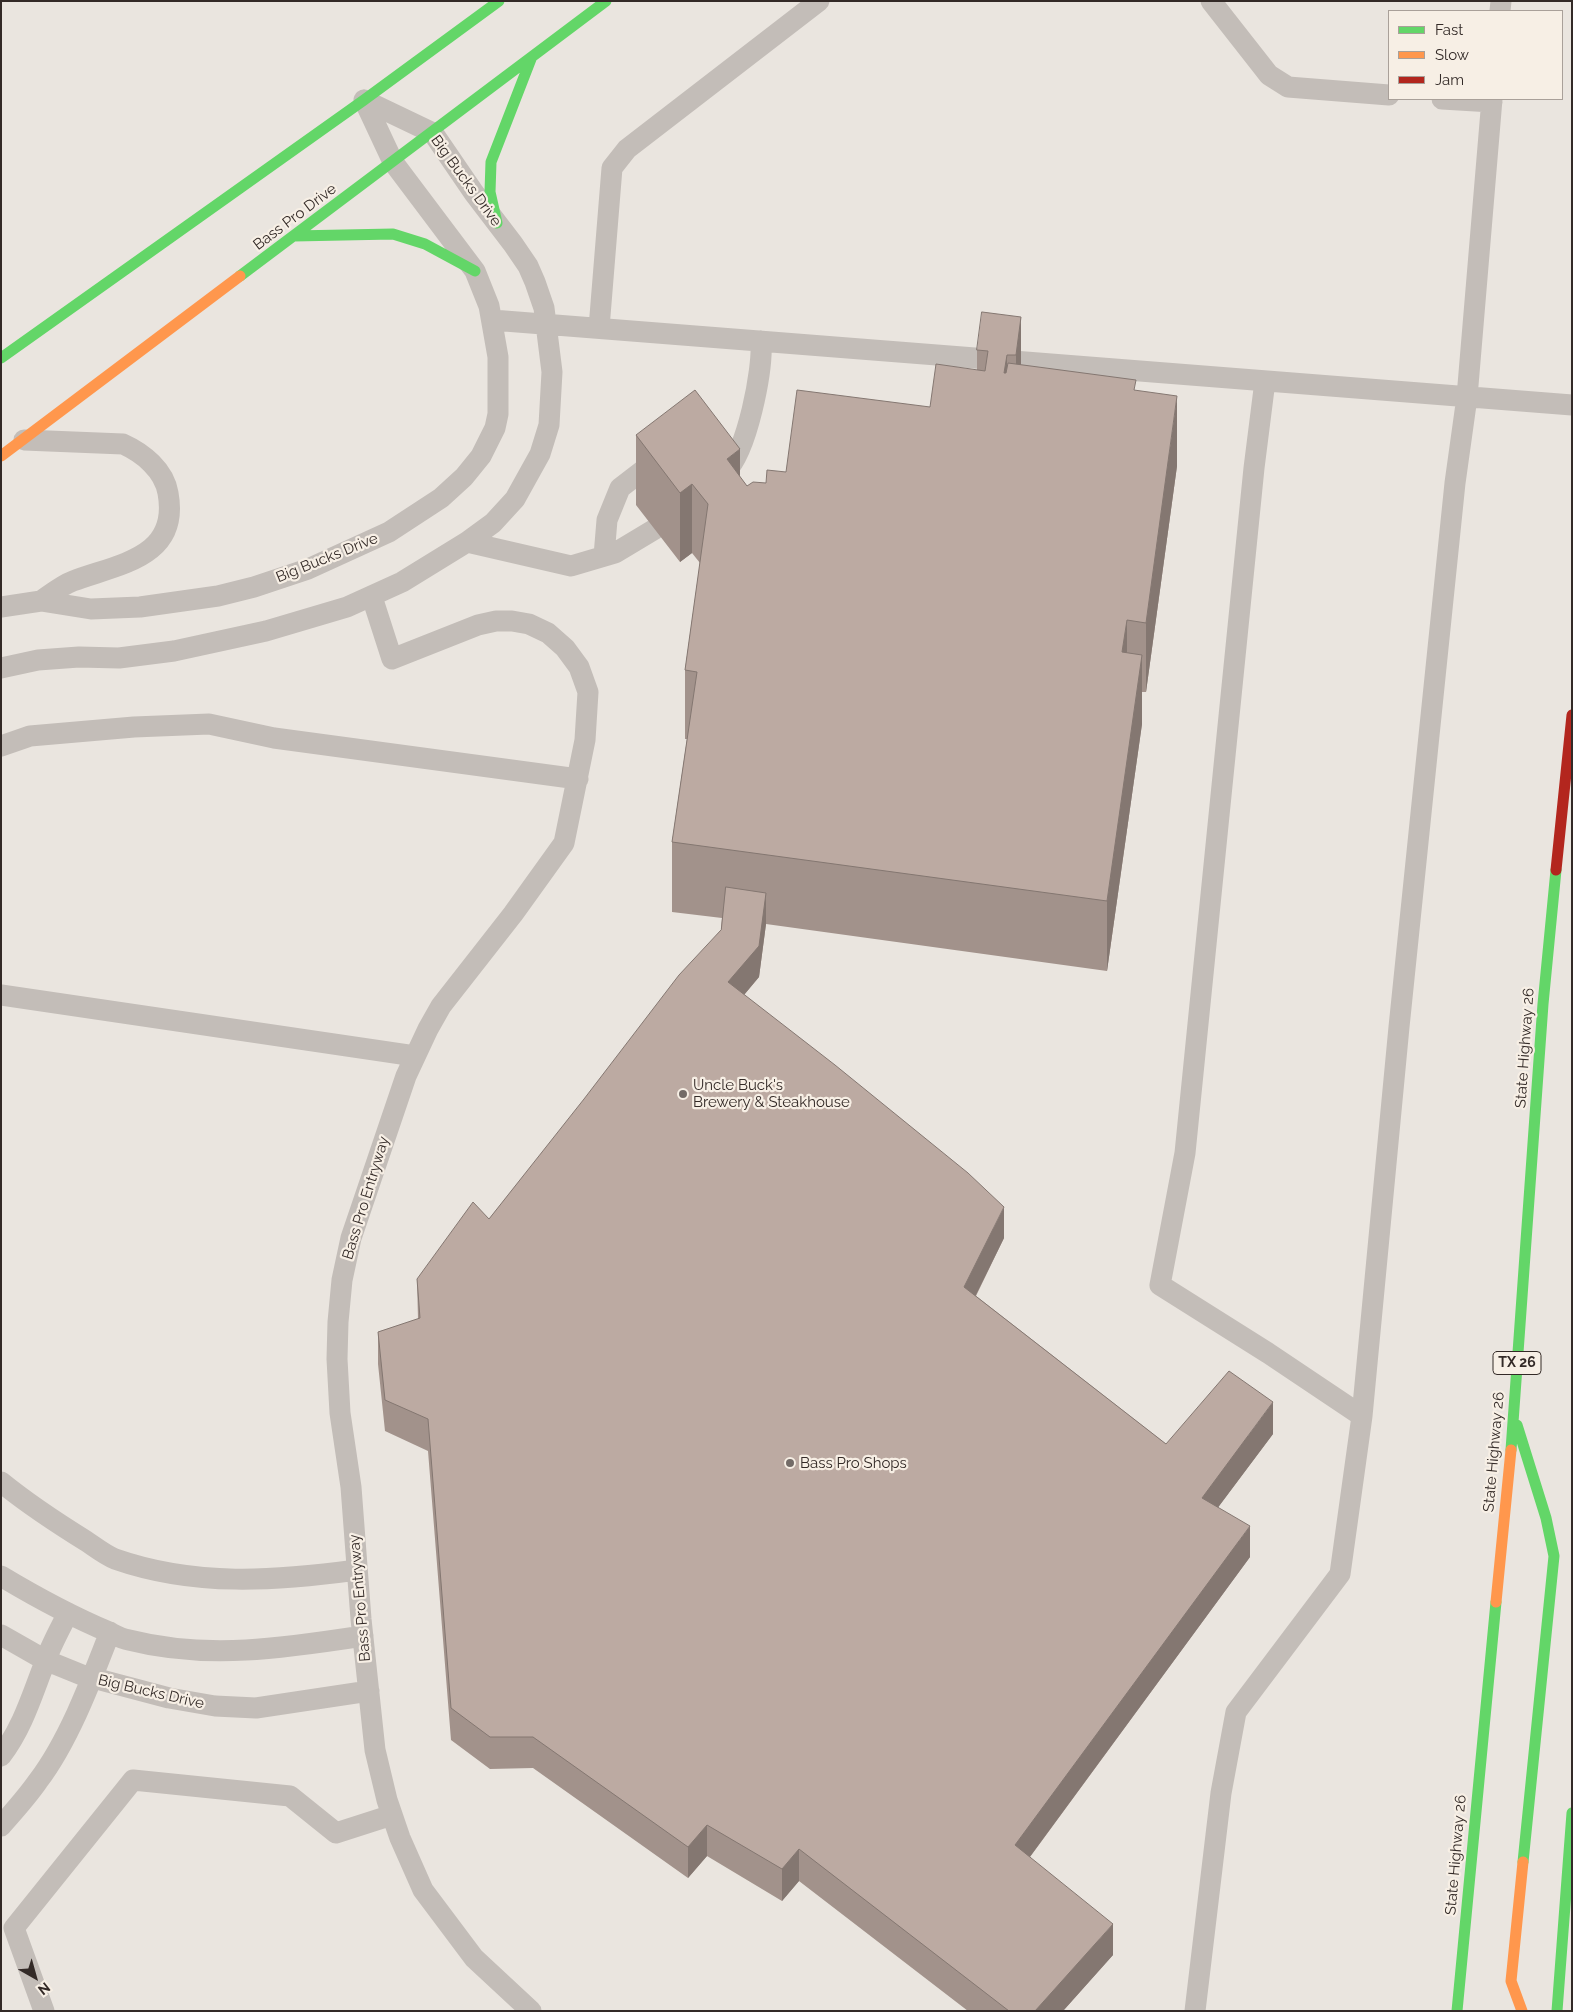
<!DOCTYPE html>
<style>
body{margin:0}
#map{position:relative;width:1573px;height:2012px;overflow:hidden;background:#eae5df;font-family:Raleway,sans-serif}
canvas{display:block}
.frame{position:absolute;inset:0;border:2px solid #332a27;pointer-events:none}
.legend{position:absolute;left:1388px;top:10px;width:175px;height:90px;box-sizing:border-box;background:#f7efe5;border:1px solid #a9a099;margin:0;padding:6px 9px;list-style:none;font-size:15px;color:#332a27}
.legend li{display:flex;align-items:center;gap:10px;height:25px}
.legend b{width:25px;border:1px solid #a9a099}
.north{position:absolute;left:10px;top:1952px;width:50px;height:50px;-webkit-text-stroke:4px #f7efe5;paint-order:stroke;rotate:142deg;font-size:14px;font-weight:700;line-height:20px;text-align:center;color:#332a27}
.north::after{content:'';display:block;margin:auto;width:18px;height:22px;background:#332a27;clip-path:polygon(50% 0,100% 100%,50% 72%,0 100%)}
</style>
<div id="map">
<canvas width="1573" height="2012"></canvas>
<div class="frame"></div>
<ul class="legend">
<li><b style="height:6px;background:#63d668"></b>Fast</li>
<li><b style="height:6px;background:#ff974d"></b>Slow</li>
<li><b style="height:6px;background:#b3261e"></b>Jam</li>
</ul>
<div class="north">N</div>
</div>
<script>
const context = document.querySelector('canvas').getContext('2d');
context.lineJoin = 'round';
function strokePath(path, color, width, dash) { context.strokeStyle = color; context.lineWidth = width; context.lineCap = dash ? 'butt' : 'round'; context.setLineDash(dash || []); context.stroke(path); }
function fillPath(path, color) { context.fillStyle = color; context.fill(path, 'evenodd'); }
function write(font, color, halo, rows, align = 'center') {
  context.font = font + ' Raleway,sans-serif'; context.lineWidth = 4.5; context.setLineDash([]); context.textBaseline = 'middle'; context.strokeStyle = halo; context.fillStyle = color; for (const [text, x, y, turn = 0] of rows) {
    context.save(); context.translate(x, y); context.rotate((+turn || 0) * Math.PI / 180); context.textAlign = isNaN(turn) ? turn : align; if (halo) context.strokeText(text, 0, 0); context.fillText(text, 0, 0); context.restore();
  }
}
strokePath(new Path2D(`
 M1211 1 1269 75 1288 87 1389 95
 M1500 11 1501 1
 M1442 99 1492 102
 M492 320 1572 405
 M599 328 612 168 627 149 819 1
 M1265 381 1254 468 1185 1153 1160 1285 1268 1353 1362 1416
 M24 440 123 444C143 453 164 470 168 493 180 558 118 564 73 581 62 585 51 594 41 601
 M726 471C747 451 763 371 761 341
 M467 542 571 566 615 553 655 529 677 512
 M604 556 607 520 620 488 659 458
 M372 597 392 659 478 625 496 621H512L529 624 548 633 565 648 579 667 588 692 585 740 564 843 513 914 441 1006 428 1029 406 1076 351 1238 342 1280 338 1322 337 1359 340 1413 351 1487 361 1619 375 1750 387 1800 400 1838 423 1890 474 1958 531 2011
 M1 607 41 601 91 609 140 607 218 596 254 587 308 569 389 532 441 498 464 477 481 456 495 428 498 414V357L489 306 475 271 393 162 364 100
 M1 668 38 660 79 657 119 658 174 651 266 631 347 607 402 582 467 542 493 523 515 499 540 454 549 425 552 372 544 308 535 282 528 266 513 244 474 193 433 133 364 100
 M1 746 30 736 134 727 209 724 274 738 578 779
 M1 995 415 1056
 M1 1482C28 1504 57 1523 86 1541 95 1547 105 1555 115 1559 195 1587 275 1581 357 1570
 M1 1576C36 1597 71 1616 109 1632 115 1635 122 1639 129 1640 207 1660 285 1648 363 1636
 M1 1635 45 1660 82 1675 169 1698 215 1706 256 1708 369 1691
 M1 1756C23 1727 32 1695 45 1662 51 1645 60 1629 68 1613
 M1 1826C14 1811 27 1797 38 1781 69 1740 91 1681 110 1632
 M44 2011 14 1928 133 1780 290 1796 336 1833 392 1815
 M1195 2011 1221 1793 1236 1712 1340 1574 1362 1416 1399 1027 1455 483 1467 397 1492 99`), '#c3bdb8', 21);
strokePath(new Path2D(`
 M497 223 490 192 491 162 531 59
 M294 236 393 234 425 244 475 271
 M240 276 606 1
 M1 358 364 100 499 1
 M1517 1425 1546 1518 1554 1556 1523 1862
 M1511 1450 1543 1004 1556 870
 M1457 2011 1496 1602
 M1557 2011 1572 1813`), '#63d668', 11);
strokePath(new Path2D(`
 M1 456 240 276
 M1496 1602 1511 1450
 M1522 2011 1511 1981 1523 1862`), '#ff974d', 11);
strokePath(new Path2D(`
 M1556 870 1572 715`), '#b3261e', 11);
fillPath(new Path2D(`
 M1021 317V365L1136 391 1177 466 1146 692H1142V724L1107 971 766 924 759 977 744 995 1004 1238 976 1296 1166 1444 1273 1434 1218 1507 1250 1557 1030 1857 1113 1955 1063 2011H968L799 1881 782 1901 707 1856 688 1878 533 1768 490 1769 451 1740 428 1451 385 1431 378 1364V1332L418 1319 417 1279 489 1219 721 930 722 918 672 912V842L687 739H685V670L700 563 692 553 680 562 636 505V435L740 477 747 486 766 483 786 472 930 407 977 370V350Z`), '#a2928b');
fillPath(new Path2D(`
 M1021 317V386L1016 425V355Z
 M1007 355V424L1004 373Z
 M1177 396V466L1146 692V623Z
 M740 449V518L727 459Z
 M692 484V553L680 562V493Z
 M1127 620V690L1122 652Z
 M1142 655V724L1107 971V901Z
 M766 893V924L759 977 728 1014V982Z
 M1004 1207V1238L964 1319V1287Z
 M1273 1402V1434L1202 1529V1498Z
 M1250 1526V1557L1015 1877V1845Z
 M707 1825V1856L688 1878V1847Z
 M799 1849V1881L782 1901V1869Z
 M1113 1924V1955L1063 2011H1035Z`), '#847771');
const building = new Path2D(`
 M982 312 1021 317 1016 355H1007L1004 373H1006L1008 363 1136 380 1134 390 1177 396 1146 623 1127 620 1122 652 1142 655 1107 901 672 842 697 672 685 670 708 504 692 484 680 493 636 435 695 390 740 449 727 459 747 486 753 482 766 483 767 470 786 472 797 390 930 407 936 364 985 371 988 351 977 350Z
 M726 887 766 893 759 946 728 982 835 1065 968 1173 1004 1207 964 1287 1166 1444 1229 1371 1273 1402 1202 1498 1250 1526 1015 1845 1113 1924 1035 2011H1009L799 1849 782 1869 707 1825 688 1847 533 1737H490L451 1708 428 1419 385 1400 378 1332 420 1318 417 1279 473 1202 489 1219 584 1099 679 975 721 930Z`);
fillPath(building, '#bcaaa2');
strokePath(building, '#847771', 1);
for (const [x, y, r, color] of [
 [683,1094,5,"#736b67"],
 [790,1463,5,"#736b67"]
]) { const dot = new Path2D(); dot.arc(x, y, r, 0, 2 * Math.PI); context.fillStyle = color; context.fill(dot); strokePath(dot, '#f7efe5', 2); }
for (const [x, y, w] of [
 [1517,1363,48]
]) { const box = new Path2D(); box.roundRect(x - w / 2, y - 11.5, w, 23, 4); context.fillStyle = '#f7efe5'; context.fill(box); strokePath(box, '#332a27', 1); }
write('bold 14px', '#332a27', null, [
 ["TX 26",1517,1363]
]);
write('15px', '#332a27', '#f7efe5', [
 ["Big Bucks Drive",466,181,54],
 ["Bass Pro Drive",295,217,-37],
 ["Big Bucks Drive",327,558,-22],
 ["State Highway 26",1525,1048,-86],
 ["Bass Pro Entryway",366,1198,-73],
 ["State Highway 26",1494,1452,-85],
 ["Bass Pro Entryway",360,1598,-95],
 ["Big Bucks Drive",151,1692,13],
 ["State Highway 26",1456,1855,-85]
]);
write('15px', '#332a27', '#f7efe5', [
 ["Uncle Buck's",693,1085],
 ["Brewery & Steakhouse",693,1102],
 ["Bass Pro Shops",800,1463]
], 'left');
</script>
